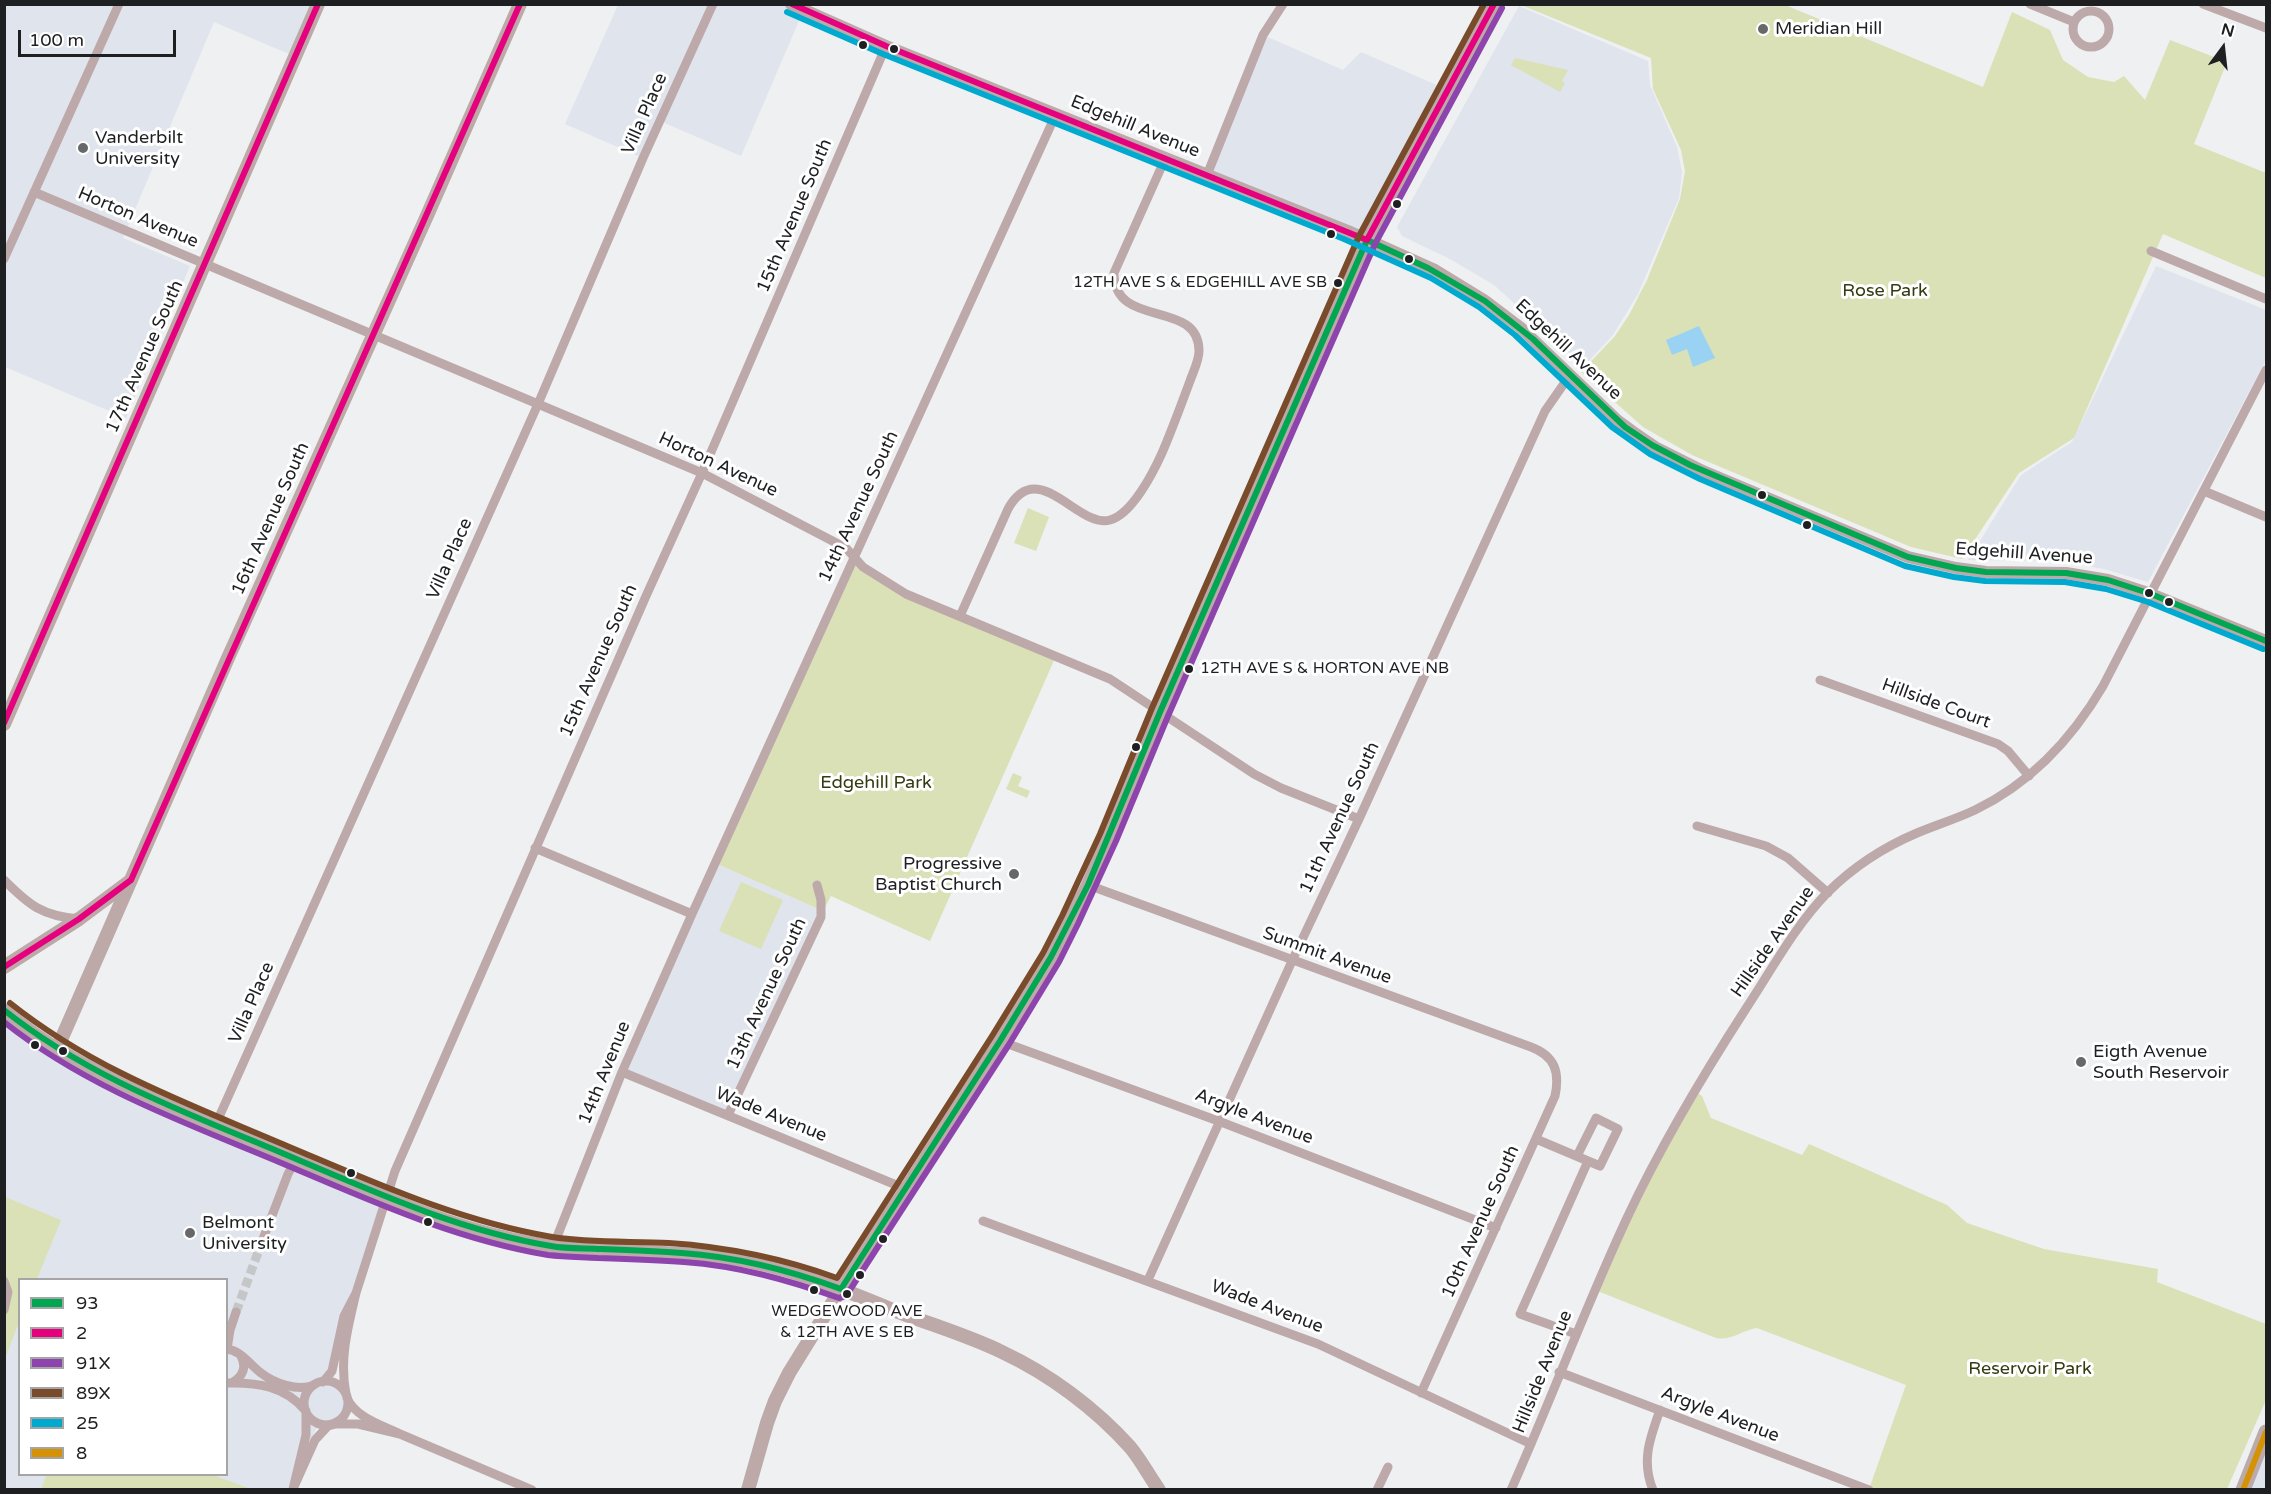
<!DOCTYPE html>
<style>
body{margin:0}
#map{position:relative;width:2271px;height:1494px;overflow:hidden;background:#eef0f2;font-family:"Varela Round",sans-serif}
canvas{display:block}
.frame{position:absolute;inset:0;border:6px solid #1e1f21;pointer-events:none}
.legend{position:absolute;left:18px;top:1278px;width:210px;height:198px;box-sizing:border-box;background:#fff;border:2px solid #a5a5a6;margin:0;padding:8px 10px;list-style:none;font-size:18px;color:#1e1f21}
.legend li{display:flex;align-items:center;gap:12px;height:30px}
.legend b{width:30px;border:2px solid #a5a5a6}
.north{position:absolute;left:2193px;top:18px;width:60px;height:60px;-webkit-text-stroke:4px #fff;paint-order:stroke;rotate:15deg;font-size:16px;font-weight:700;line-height:24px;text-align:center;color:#1e1f21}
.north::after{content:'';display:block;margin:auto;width:21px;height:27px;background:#1e1f21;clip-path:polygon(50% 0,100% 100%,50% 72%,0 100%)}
.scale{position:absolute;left:18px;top:30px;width:158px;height:27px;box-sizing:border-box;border:3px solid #1e1f21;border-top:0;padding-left:8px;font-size:18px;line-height:21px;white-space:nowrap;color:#1e1f21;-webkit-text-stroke:4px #fff;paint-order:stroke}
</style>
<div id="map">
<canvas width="2271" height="1494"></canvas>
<div class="frame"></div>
<ul class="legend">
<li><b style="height:8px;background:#00a651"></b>93</li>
<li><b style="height:8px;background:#e5007d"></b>2</li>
<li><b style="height:8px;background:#8e44ad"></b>91X</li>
<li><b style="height:8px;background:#7a4b2a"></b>89X</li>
<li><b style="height:8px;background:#00a9ce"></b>25</li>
<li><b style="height:8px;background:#d69205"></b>8</li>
</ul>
<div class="north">N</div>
<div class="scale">100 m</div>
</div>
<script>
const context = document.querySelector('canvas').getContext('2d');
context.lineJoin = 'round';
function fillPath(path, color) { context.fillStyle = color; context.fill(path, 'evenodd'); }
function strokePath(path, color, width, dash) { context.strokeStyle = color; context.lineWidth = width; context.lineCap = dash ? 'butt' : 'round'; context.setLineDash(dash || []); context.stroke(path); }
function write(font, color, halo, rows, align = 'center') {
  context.font = font + ' "Varela Round",sans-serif'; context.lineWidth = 6; context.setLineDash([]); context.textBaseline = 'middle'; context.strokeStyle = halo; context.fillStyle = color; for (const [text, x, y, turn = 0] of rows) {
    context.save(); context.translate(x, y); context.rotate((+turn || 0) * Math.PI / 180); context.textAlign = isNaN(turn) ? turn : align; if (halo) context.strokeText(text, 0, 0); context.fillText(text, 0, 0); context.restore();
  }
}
fillPath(new Path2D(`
 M791 4 804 9 741 156 660 121 643 158 565 124 618 5Z
 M4 5H318L296 57 214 22 123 238 190 266 126 418 5 367Z
 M1519 6 1648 61 1650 85 1677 147 1682 172 1679 198 1638 294 1613 335 1584 366 1494 285 1450 259 1402 236 1397 227Z
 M1263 35 1343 70 1361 52 1448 90 1367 240 1207 175Z
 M2156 266 2266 310V360L2148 582 2104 569 2060 561 1968 560 2021 475 2072 442Z
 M715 863 823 911 728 1115 622 1072Z
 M4 1009 88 1068 385 1196 350 1316 333 1383 341 1388 348 1406 347 1411 340 1420 331 1425 318 1424 293 1489H5ZM20 1280H226V1474H20Z
 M2266 1432V1489L2243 1490Z`), '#e0e4ec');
fillPath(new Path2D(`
 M1521 5H1785L1983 87 2012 12 2050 30 2063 60 2088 77 2114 82 2124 76 2145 100 2170 40 2227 62 2194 144 2266 173V278L2163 234 2074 438 2019 473 1962 559 1911 547 1692 455 1643 427 1581 372 1615 336 1629 315 1647 280 1680 199 1685 171 1681 150 1653 89 1651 58Z
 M1515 58 1568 70 1562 81 1565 83 1560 92 1511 65Z
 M1028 508 1049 517 1036 551 1014 543Z
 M854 557 906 594 1056 656 930 941 831 896 823 911 715 863Z
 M1013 773 1022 777 1018 786 1030 791 1027 798 1006 789Z
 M741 882 783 900 761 949 719 931Z
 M1695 1091 1702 1096 1711 1118 1802 1155 1809 1144 1947 1205 1967 1223 2044 1249 2158 1269 2157 1282 2266 1324V1400L2227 1489H1869L1906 1385 1757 1328C1742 1330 1732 1341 1716 1338L1595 1290Z
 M5 1197 61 1220 37 1279 20 1280 19 1322 5 1359Z
 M47 1474 213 1475 251 1489H41Z`), '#dae1b7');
fillPath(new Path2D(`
 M1699 326 1715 358 1693 367 1687 349 1672 355 1666 340Z`), '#9ad2f3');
strokePath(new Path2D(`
 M236 1312 263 1239`), '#c4c6c8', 9, [9, 4.5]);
strokePath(new Path2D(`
 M2030 4 2074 22
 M2203 4 2266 28
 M2073 29a18 18 0 1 1 36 0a18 18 0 1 1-36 0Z
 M1207 175 1263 35 1283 4
 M34 192 702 473 846 548 863 567 906 594 1110 679 1254 774 1281 788 1359 819
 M2151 251 2266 299
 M4 259 119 4
 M2204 491 2266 517
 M960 616 1008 509C1038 455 1078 529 1110 520 1132 514 1153 473 1162 453 1172 430 1181 405 1190 381 1193 372 1199 361 1199 351 1199 298 1114 330 1114 273L1165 159
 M1820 680 1998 744 2008 751 2029 776
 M1697 826 1766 846 1788 858 1828 893
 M535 848 692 914
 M4 880C29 905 42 916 79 919
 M1088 885 1531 1047C1555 1056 1560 1072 1555 1096L1421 1393
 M1000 1041 1221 1122 1496 1228
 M622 1072 906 1189
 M728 1115 821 917V900L817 885
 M215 1126 538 404 643 158 713 4
 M1536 1139 1588 1161 1520 1314 1576 1334
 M1577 1156 1596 1118 1618 1129 1600 1166 1588 1161
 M983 1221 1318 1344 1531 1444
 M263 1239 288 1174 296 1159
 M553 1247 622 1072 692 914 1056 114
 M1148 1280 1292 961 1359 819 1545 411 1570 375
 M4 1281 8 1292 4 1310
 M356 1293 395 1171 646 596 702 473 886 46
 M226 1349C241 1350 250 1365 261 1373 274 1383 298 1392 314 1385
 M227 1349 230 1330 236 1312
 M1559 1372 1869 1490
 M304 1403a22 22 0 1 1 44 0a22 22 0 1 1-44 0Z
 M233 1382C243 1376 247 1367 241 1356
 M323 1382 332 1371 344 1316 356 1293C348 1327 339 1359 346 1394
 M226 1383C257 1382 285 1386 306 1411V1435L293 1489 315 1440 328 1426 336 1424H358L400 1434C382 1425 356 1418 347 1398
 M400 1434 532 1490
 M1377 1490 1388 1467
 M1511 1490C1551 1400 1585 1308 1627 1218 1661 1145 1703 1075 1747 1007 1772 969 1795 926 1827 893 1852 868 1884 847 1917 833 1936 825 1956 819 1975 810 2031 783 2072 739 2103 686L2266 370
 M1653 1490C1641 1461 1650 1438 1660 1410`), '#bea9aa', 9);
strokePath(new Path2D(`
 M791 4 886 46 1348 231 1435 270 1484 300 1521 328 1617 420 1636 434 1655 447 1703 471 1908 557 1956 568 1986 572 2066 573 2108 580 2151 594 2266 641`), '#bea9aa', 12);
strokePath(new Path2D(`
 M4 724 318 4
 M4 967 79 919 130 881
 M4 1010C47 1048 96 1072 147 1095 196 1118 246 1138 295 1159 365 1188 437 1223 511 1239 582 1255 657 1249 729 1258 784 1265 837 1287 888 1308 925 1323 965 1334 1002 1352 1049 1374 1095 1408 1130 1447 1141 1460 1149 1476 1159 1490
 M57 1049 228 658 426 218 520 4
 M748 1490 767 1423 775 1401 789 1373 852 1271 906 1189 1000 1041 1051 957 1088 885 1160 712 1367 240 1494 4`), '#bca9a8', 14);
strokePath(new Path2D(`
 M2243 1490 2266 1432`), '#bcaaab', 15);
strokePath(new Path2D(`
 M4 1010C88 1077 184 1112 282 1153 370 1190 456 1230 551 1246 567 1249 584 1248 601 1249 628 1250 655 1251 682 1253 738 1257 789 1270 841 1289L1000 1041 1051 957 1088 885 1160 712 1367 240 1428 268 1485 301 1533 339 1625 427 1652 445 1690 465 1908 557 1956 568 1986 572 2066 573 2108 580 2151 594 2266 641`), '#00a651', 6);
strokePath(new Path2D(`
 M792 4 886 46 1367 240 1494 4
 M4 723 318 4
 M4 967 79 919 131 880 520 4`), '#e5007d', 6);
strokePath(new Path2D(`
 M4 1022C86 1087 183 1122 279 1162 367 1199 453 1239 548 1255 565 1257 582 1257 598 1258 627 1259 656 1260 684 1262 739 1266 788 1280 839 1298L846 1296 1008 1046 1059 962 1078 924 1116 841 1168 716 1375 244 1502 8`), '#8e44ad', 6);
strokePath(new Path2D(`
 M10 1003C94 1070 189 1104 287 1146 373 1182 458 1221 552 1237 590 1243 631 1241 669 1243 728 1247 782 1258 837 1278L992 1036 1043 953 1062 916 1100 834 1152 708 1359 236 1484 4`), '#7a4b2a', 6);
strokePath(new Path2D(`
 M787 12 883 54 1344 239 1431 278 1479 307 1515 335 1612 427 1650 454 1700 479 1905 566 1954 577 1985 581 2065 582 2106 589 2148 602 2263 649`), '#00a9ce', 6);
strokePath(new Path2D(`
 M2243 1490 2266 1432`), '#d69205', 6);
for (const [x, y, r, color] of [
 [1763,29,6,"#67686a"],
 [863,45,5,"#1e1f21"],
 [894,49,5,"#1e1f21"],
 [83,148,6,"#67686a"],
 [1397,204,5,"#1e1f21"],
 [1331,234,5,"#1e1f21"],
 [1409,259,5,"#1e1f21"],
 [1338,283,5,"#1e1f21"],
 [1762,495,5,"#1e1f21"],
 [1807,525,5,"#1e1f21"],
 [2149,593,5,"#1e1f21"],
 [2169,602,5,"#1e1f21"],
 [1189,669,5,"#1e1f21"],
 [1136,747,5,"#1e1f21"],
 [1014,874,6,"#67686a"],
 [35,1045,5,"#1e1f21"],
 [63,1051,5,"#1e1f21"],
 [2081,1062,6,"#67686a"],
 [351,1173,5,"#1e1f21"],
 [428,1222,5,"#1e1f21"],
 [190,1233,6,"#67686a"],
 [883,1239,5,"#1e1f21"],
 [860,1275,5,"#1e1f21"],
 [814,1290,5,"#1e1f21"],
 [847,1294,5,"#1e1f21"]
]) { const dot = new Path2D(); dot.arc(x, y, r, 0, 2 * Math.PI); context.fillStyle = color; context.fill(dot); strokePath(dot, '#fff', 2); }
write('16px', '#1e1f21', '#fff', [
 ["12TH AVE S & EDGEHILL AVE SB",1327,283],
 ["12TH AVE S & HORTON AVE NB",1200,669,"left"],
 ["WEDGEWOOD AVE",847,1312,"center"],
 ["& 12TH AVE S EB",847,1333,"center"]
], 'right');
write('18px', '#1e1f21', '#fff', [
 ["Meridian Hill",1775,29],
 ["Vanderbilt",95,138],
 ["University",95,159],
 ["Progressive",1002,864,"right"],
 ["Baptist Church",1002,885,"right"],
 ["Eigth Avenue",2093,1052],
 ["South Reservoir",2093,1073],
 ["Belmont",202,1223],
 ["University",202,1244]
], 'left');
write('18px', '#1e1f21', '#fff', [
 ["Villa Place",645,114,-66],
 ["Edgehill Avenue",1135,127,22],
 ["15th Avenue South",795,216,-67],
 ["Horton Avenue",138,218,23],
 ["Edgehill Avenue",1568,350,43],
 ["17th Avenue South",145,357,-66],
 ["Horton Avenue",718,465,25],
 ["14th Avenue South",859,507,-65],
 ["16th Avenue South",271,519,-66],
 ["Edgehill Avenue",2024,554,4],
 ["Villa Place",450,559,-66],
 ["15th Avenue South",599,661,-66],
 ["Hillside Court",1936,704,20],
 ["11th Avenue South",1340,818,-65],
 ["Hillside Avenue",1773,942,-55],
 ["Summit Avenue",1327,956,20],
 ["13th Avenue South",767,994,-65],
 ["Villa Place",252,1003,-66],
 ["14th Avenue",605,1073,-68],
 ["Wade Avenue",771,1115,22],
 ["Argyle Avenue",1254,1117,21],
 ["10th Avenue South",1481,1222,-66],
 ["Wade Avenue",1267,1307,21],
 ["Hillside Avenue",1543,1372,-68],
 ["Argyle Avenue",1720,1415,21]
]);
write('18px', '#353a0f', '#fff', [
 ["Rose Park",1885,291],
 ["Edgehill Park",876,783],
 ["Reservoir Park",2030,1369]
]);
</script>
